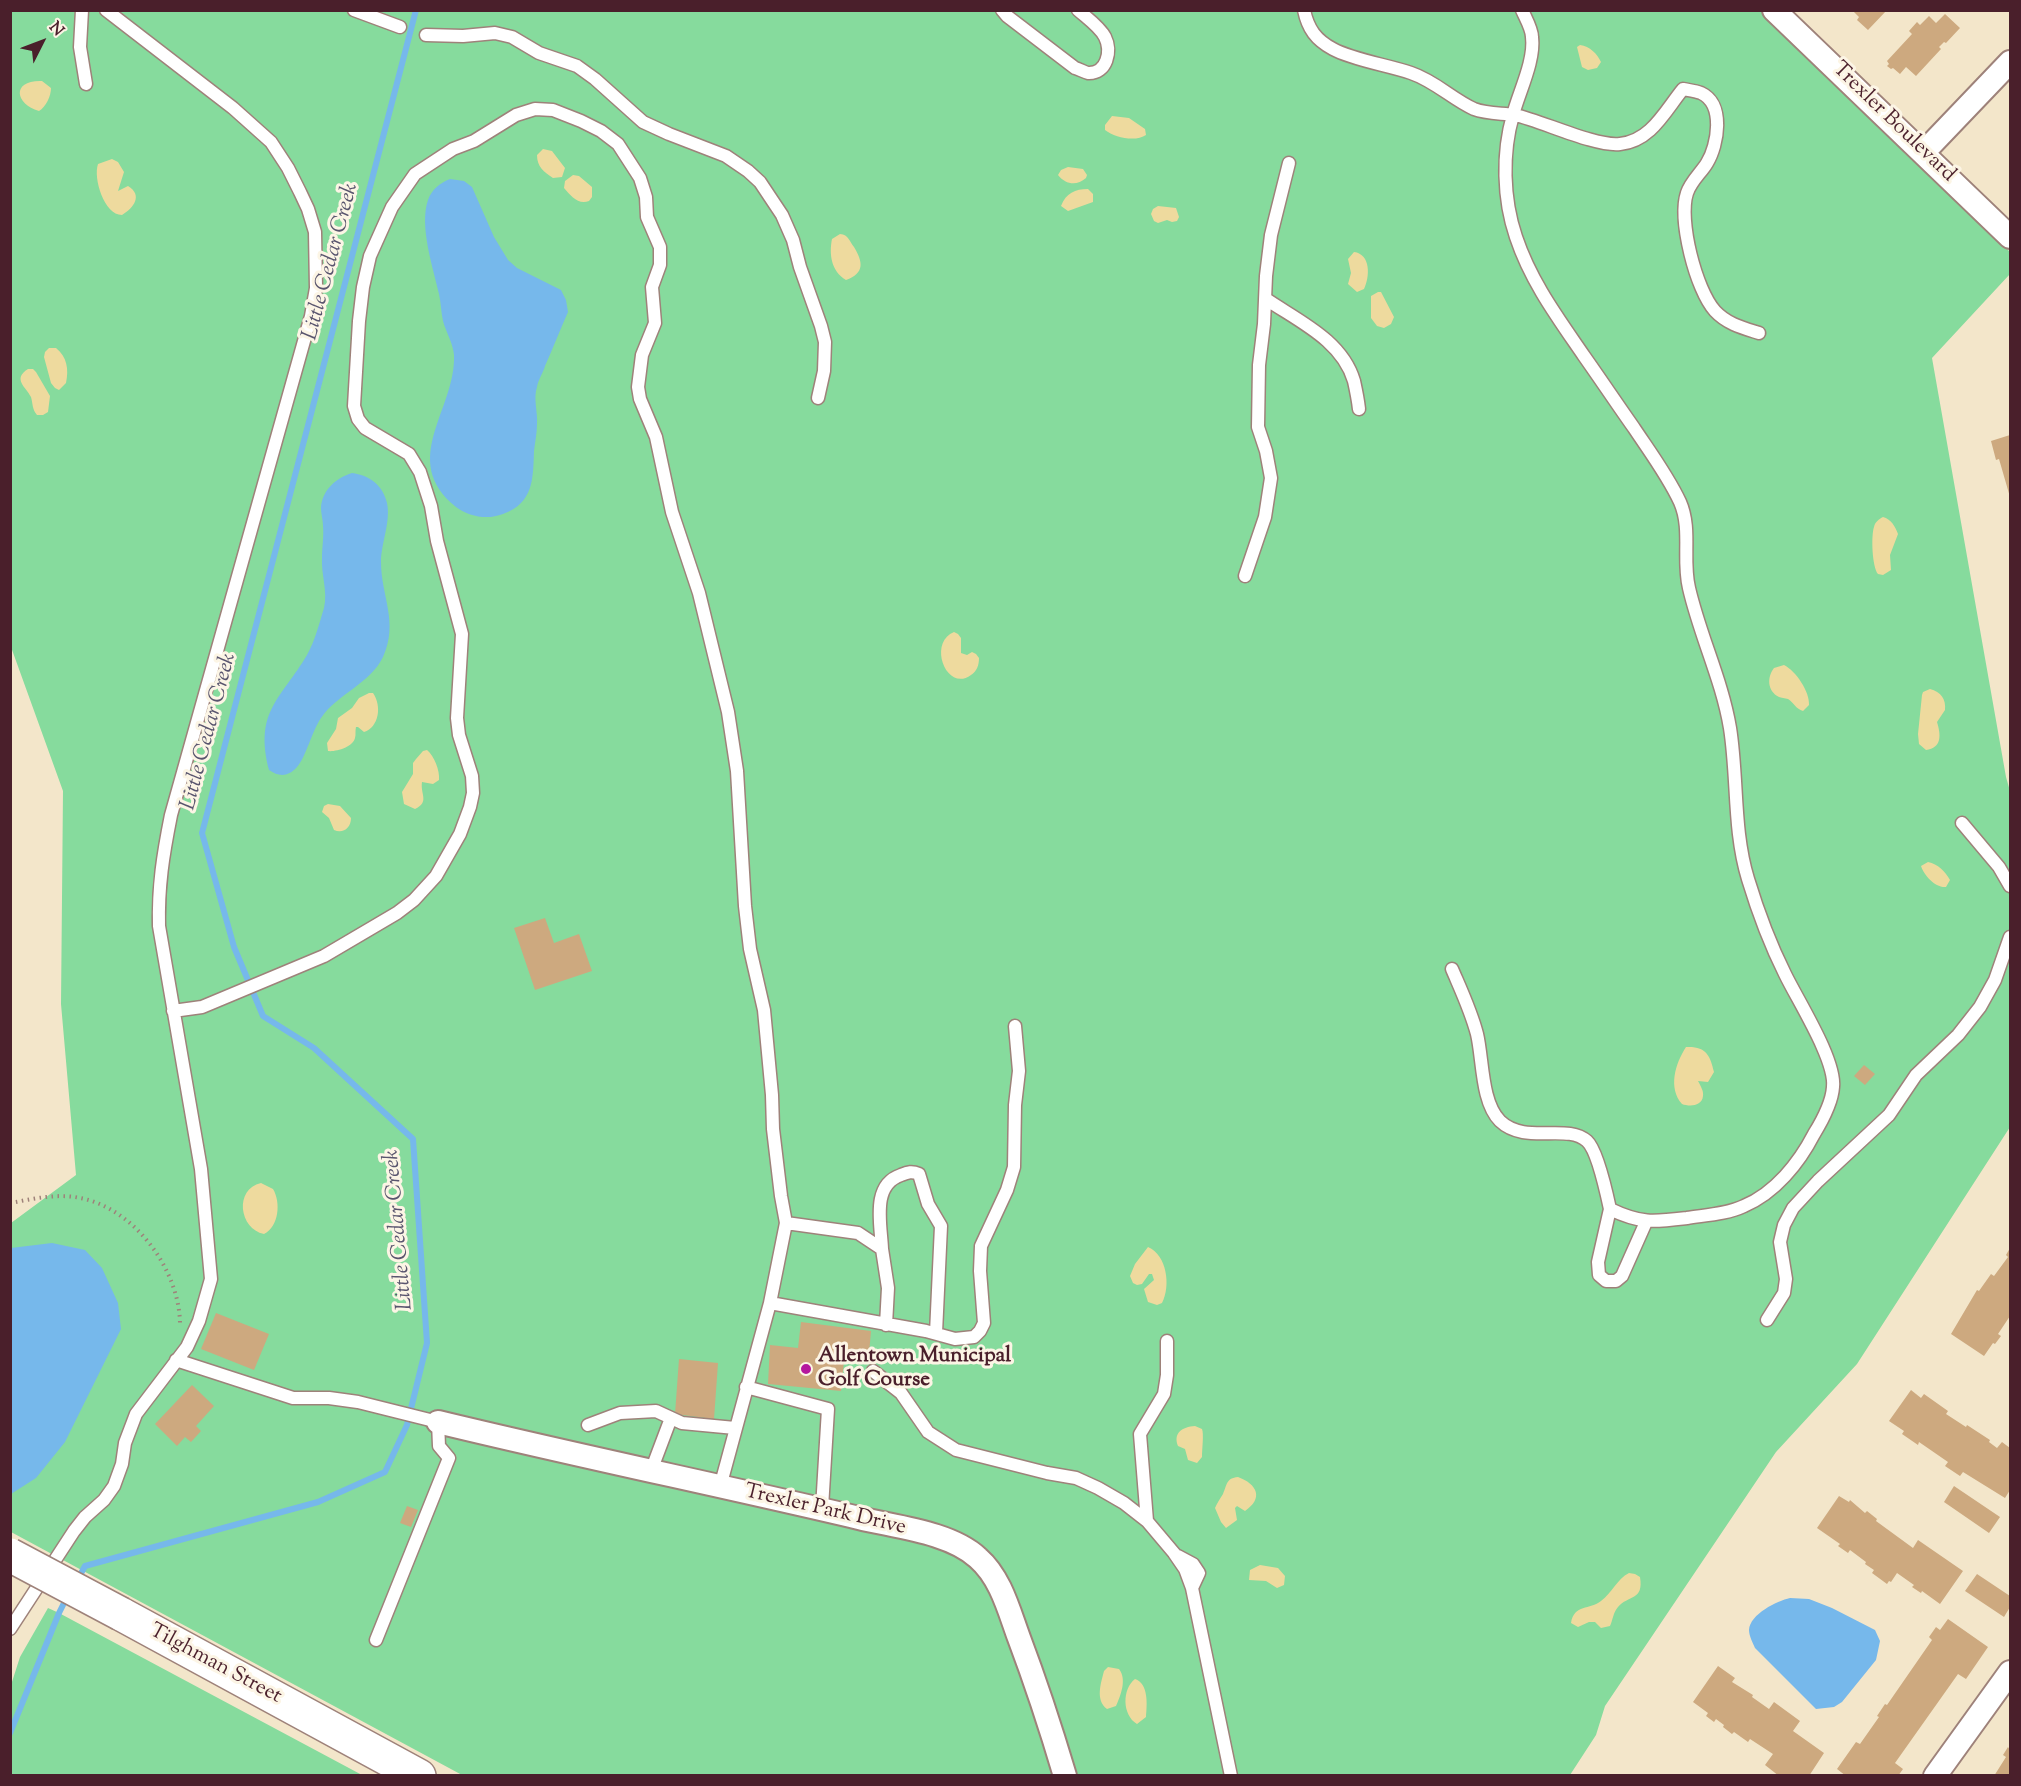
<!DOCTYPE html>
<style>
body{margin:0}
#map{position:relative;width:2021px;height:1786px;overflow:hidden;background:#f3e6ca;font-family:"Sorts Mill Goudy",serif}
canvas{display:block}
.frame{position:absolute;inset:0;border:12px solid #4a1f2b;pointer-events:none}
.north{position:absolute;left:12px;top:12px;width:60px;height:60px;-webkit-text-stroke:4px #fcf5e5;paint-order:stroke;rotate:48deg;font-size:16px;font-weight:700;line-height:24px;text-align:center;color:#4a1f2b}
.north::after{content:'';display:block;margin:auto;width:21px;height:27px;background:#4a1f2b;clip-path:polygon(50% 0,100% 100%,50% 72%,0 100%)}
</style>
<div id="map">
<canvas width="2021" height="1786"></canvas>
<div class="frame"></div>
<div class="north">N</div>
</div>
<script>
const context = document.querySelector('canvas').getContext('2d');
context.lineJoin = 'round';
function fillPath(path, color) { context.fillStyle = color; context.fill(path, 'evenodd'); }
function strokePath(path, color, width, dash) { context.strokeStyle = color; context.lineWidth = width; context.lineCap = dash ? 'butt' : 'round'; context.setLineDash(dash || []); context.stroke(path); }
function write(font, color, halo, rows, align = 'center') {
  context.font = font + ' "Sorts Mill Goudy",serif'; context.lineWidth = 6; context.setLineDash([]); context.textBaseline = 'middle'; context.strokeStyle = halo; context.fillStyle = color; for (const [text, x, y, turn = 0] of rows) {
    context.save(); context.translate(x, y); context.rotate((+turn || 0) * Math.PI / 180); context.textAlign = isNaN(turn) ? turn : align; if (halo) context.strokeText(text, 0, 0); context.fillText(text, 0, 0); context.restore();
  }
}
fillPath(new Path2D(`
 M11 11H1762L2010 252V274L1932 358 2006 777 2010 791V1127L1857 1364 1776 1452 1605 1706 1596 1735 1570 1775H462L11 1532V1223L76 1175 61 1004 63 791 11 647Z
 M48 1608 59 1613 362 1775H11V1685L20 1657Z`), '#86db9d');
fillPath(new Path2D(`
 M1580 45C1590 46 1597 54 1601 62L1597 68 1588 70 1582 67 1577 47Z
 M42 81 51 88C51 96 46 107 39 111 15 104 11 80 42 81Z
 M1112 116 1129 118 1145 129 1146 135C1136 142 1115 138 1105 130V125Z
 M543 149 552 151 565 168 562 177 553 178C544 172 537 167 537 155Z
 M112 159 118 162 124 172 118 191 128 186C143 195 134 208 122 215 104 215 93 178 98 164Z
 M1068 167 1083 169 1087 175 1086 178C1077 186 1066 185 1058 175L1061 170Z
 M573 175 579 176 592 187V197L589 201C578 205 571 196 564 188L565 181Z
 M1088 189 1093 194V202L1068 211 1061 206C1066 193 1075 189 1088 189Z
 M1158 206 1176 208 1179 217 1177 221 1172 222 1167 220 1158 223 1154 221 1151 214 1153 209Z
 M840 234C849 235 849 241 854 247 863 262 865 273 846 280 831 271 829 254 832 239Z
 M1354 252C1371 254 1370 277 1364 289L1357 292 1348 284 1351 273 1348 259Z
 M1378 292H1381L1394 317 1391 324 1384 328 1377 326 1371 318V296Z
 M49 348H56C67 357 69 369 66 383L59 390 55 388 51 383 44 357 45 352Z
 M28 369H33L36 372 50 396 48 412 43 415H37C32 409 33 404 31 397 26 387 12 379 28 369Z
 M1883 517C1891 519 1895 526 1898 534L1890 555 1891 570 1883 575 1878 574C1872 567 1871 535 1874 527 1875 522 1879 519 1883 517Z
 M954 632 958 634 961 638V653L967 655 972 652 976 654 979 658C979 665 977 671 971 675 947 693 927 643 954 632Z
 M1784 665C1796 671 1810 692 1809 705L1803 711C1796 709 1794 703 1788 699 1785 698 1781 698 1779 697 1767 691 1767 677 1774 668Z
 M1930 689C1941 692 1946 699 1945 710L1937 722C1941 735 1942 748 1926 750L1919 744 1918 734 1922 695 1923 692Z
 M369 693H373C382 706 379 727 364 732L358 727H356C355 731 356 735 355 738 353 747 336 752 328 751L327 743 336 729 338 718 352 708 359 698Z
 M427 750C434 756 440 770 439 780L433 784 422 782C420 794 430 802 415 809L404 804 402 792 413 774V763L416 759 423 751Z
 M328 804 340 806 351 818C351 828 343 834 334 830L329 818 322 812 324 806Z
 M1928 862C1938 864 1945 871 1950 880L1946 887C1935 888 1924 875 1921 866Z
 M1686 1047C1706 1046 1710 1055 1714 1072L1708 1082 1698 1081C1700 1085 1704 1091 1703 1096 1702 1106 1690 1107 1682 1104 1668 1088 1675 1064 1686 1047Z
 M261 1183 273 1189C281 1202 279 1227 264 1234 239 1229 234 1189 261 1183Z
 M1148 1247C1167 1255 1171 1286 1162 1303L1157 1305 1148 1302 1144 1289 1154 1280 1152 1274H1149L1142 1284 1137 1285 1133 1283 1130 1276 1135 1264Z
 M1195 1426 1202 1429C1204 1434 1202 1449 1202 1457L1197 1463 1188 1460 1185 1449 1178 1446C1173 1433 1182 1427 1195 1426Z
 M1238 1477C1257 1484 1264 1498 1245 1511L1237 1506 1235 1508 1237 1520 1226 1528 1221 1522 1215 1508C1217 1503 1220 1499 1223 1494 1227 1485 1226 1478 1238 1477Z
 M1260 1565 1278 1568 1285 1576 1284 1585 1277 1588 1266 1581 1249 1580 1250 1570Z
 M1629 1573 1635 1574 1640 1577C1644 1601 1628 1595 1618 1607 1613 1613 1613 1619 1610 1626L1601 1628 1595 1622H1589L1578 1627 1571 1623C1574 1604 1590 1610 1601 1601 1612 1593 1617 1579 1629 1573Z
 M1108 1667 1119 1669C1127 1679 1121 1695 1116 1706L1107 1709C1095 1700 1101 1683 1104 1671Z
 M1135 1679C1149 1684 1147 1705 1146 1717L1137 1724C1122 1715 1122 1689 1135 1679Z`), '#eeda9e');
fillPath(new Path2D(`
 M450 179 464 181 472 187 494 237 508 260 517 268 561 290 566 300 568 312C560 330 553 348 545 366 543 373 538 380 537 387 533 399 538 412 537 424 537 433 535 442 534 451 533 478 534 503 503 514 488 520 469 517 456 507 398 460 456 410 454 355 453 343 446 332 443 321 441 312 441 303 439 294 433 267 419 226 428 200 432 189 440 183 450 179Z
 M352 473C369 475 383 485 387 503 391 522 381 543 381 562 381 596 399 622 383 657 370 684 337 694 321 718 312 731 306 757 297 767 288 777 279 777 269 770 254 711 281 699 307 655 315 641 319 624 324 608 328 591 321 575 322 558 322 547 324 537 323 526 323 520 321 514 321 508 322 490 336 478 352 473Z
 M52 1243 85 1250 102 1268 118 1303 121 1329 65 1442 36 1478 11 1494V1248Z
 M1790 1598 1809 1599 1832 1608 1875 1630 1880 1641 1876 1660 1842 1702 1834 1707 1816 1709 1755 1648C1753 1643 1749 1636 1749 1630 1750 1614 1777 1601 1790 1598Z`), '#76b8eb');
strokePath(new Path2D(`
 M78 1579 85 1566 318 1502 385 1472 407 1425 427 1343 413 1139 314 1048 263 1016 234 947 202 833 416 10
 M10 1733 59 1613 68 1595`), '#76b8eb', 6);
fillPath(new Path2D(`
 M1852 10H1887L1868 30 1857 20 1859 17Z
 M1945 14 1960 28 1946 43 1944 42 1939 47 1941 49 1916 76 1906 67 1900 74 1893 68 1891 69 1887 66 1889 64 1887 61 1912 34 1909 31 1917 22 1920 25 1929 16 1936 23Z
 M2010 435V497L1999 459 1996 460 1991 441Z
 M545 918 554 943 579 934 592 971 535 990 514 928Z
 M1864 1065 1875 1074 1865 1085 1854 1076Z
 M2010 1248V1316L1998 1334 2001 1336 1995 1344 1993 1343 1984 1356 1951 1334 1977 1290 1979 1291 1991 1274 1994 1276 2008 1257 2006 1255Z
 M216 1313 269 1334 254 1370 201 1349Z
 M801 1322 871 1331 869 1354 845 1351 841 1391 768 1384 770 1345 798 1348Z
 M679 1359 718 1363 714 1419 675 1414Z
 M192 1385 214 1406 196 1426 201 1431 191 1442 185 1437 177 1446 155 1424Z
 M1911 1390 1921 1398 1924 1394 1948 1411 1946 1414 1966 1427 1967 1425 1990 1440 1989 1442 1997 1448 2002 1442 2010 1448V1490L2005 1498 1963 1472 1960 1476 1945 1466 1948 1462 1919 1442 1918 1445 1902 1434 1904 1431 1889 1421Z
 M1954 1486 2000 1517 1989 1533 1944 1502Z
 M1839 1496 1849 1502 1850 1500 1865 1513 1867 1511 1877 1519 1876 1521 1913 1548 1918 1540 1963 1571 1940 1604 1922 1591 1921 1593 1912 1587 1914 1585 1897 1573 1891 1582 1889 1581 1887 1584 1872 1573 1874 1570 1865 1564 1866 1562 1850 1550 1848 1553 1838 1546 1840 1544 1817 1528Z
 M407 1506 418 1510 411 1527 400 1523Z
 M1977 1574 2010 1596V1607L2004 1617 1965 1591Z
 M1948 1619 1988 1647 1966 1679 1958 1674 1895 1763 1903 1769 1898 1776H1846L1837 1769 1856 1742 1860 1744 1879 1717 1877 1716 1885 1704 1887 1705 1932 1640 1929 1637 1936 1627 1940 1630Z
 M1718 1666 1735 1678 1732 1682 1753 1695 1752 1697 1769 1709 1774 1702 1800 1721 1793 1731 1824 1753 1809 1776H1779L1765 1765 1773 1754 1750 1739 1748 1742 1734 1732 1732 1734 1723 1727 1724 1725 1716 1719 1714 1722 1706 1716 1708 1713 1693 1702Z
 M2008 1747 2010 1750V1776H1994L2006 1757 2003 1755Z`), '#cda97f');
const service = new Path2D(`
 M82 10 80 47 86 84
 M354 10 400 27
 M1002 10 1007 16 1075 68C1079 69 1084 72 1088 73 1107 74 1112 51 1105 37 1100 27 1087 18 1078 10
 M1304 10C1308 29 1316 40 1333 49 1353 60 1388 65 1411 73 1435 81 1452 99 1474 109 1487 114 1501 113 1515 115 1542 121 1596 147 1620 144 1651 141 1665 111 1683 89 1688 90 1696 91 1701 93 1725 104 1718 145 1707 163 1701 173 1691 181 1687 193 1678 220 1696 290 1715 311 1727 324 1743 328 1759 333
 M1522 10C1526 19 1532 29 1532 37 1535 61 1519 92 1513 115 1502 153 1503 199 1516 237 1531 282 1558 318 1584 356 1601 380 1617 404 1634 428 1650 452 1668 476 1680 502 1692 529 1682 560 1689 588 1700 636 1722 680 1730 728 1738 779 1733 830 1748 879 1758 912 1770 944 1785 974 1798 1001 1836 1060 1833 1087 1832 1103 1822 1121 1814 1134 1799 1163 1775 1193 1744 1206 1727 1214 1706 1215 1687 1218 1654 1222 1641 1224 1610 1209L1598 1262 1599 1275 1606 1281H1616L1622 1276 1646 1222
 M426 35 463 36 495 33 512 37 539 53 577 66 595 79 643 122 669 134 726 156 748 171 760 182 782 215 793 240 800 267 821 326 825 342 824 371 818 398
 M1266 299C1298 321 1342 340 1354 381 1356 390 1358 400 1359 409
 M1245 576 1265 517 1271 478 1266 451 1258 427 1259 365 1264 324 1266 276 1271 235 1289 163
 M1962 823 1999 867 2010 886
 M1452 969C1461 990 1471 1011 1477 1034 1483 1059 1481 1102 1500 1121 1525 1145 1567 1123 1587 1141 1597 1150 1607 1195 1610 1209
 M173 1011 202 1007 324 956 397 913 414 900 436 876 460 834 470 807 473 793 472 776 459 735 457 718 462 634 437 541 431 506 420 472 409 454 365 428 358 419 354 406 359 321 363 287 370 256 392 207 415 174 453 149 474 141 516 115 535 109 553 110 581 121 601 131 618 144 640 178 646 197 647 217 660 247V265L652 287 655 323 642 355 638 387 640 399 656 437 672 512 699 593 728 712 737 771 745 906 750 949 764 1010 772 1095 773 1129 781 1196 786 1223
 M882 1249C881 1224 871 1185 901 1175 908 1172 912 1171 919 1174L928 1204 941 1226 936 1333
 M1767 1320 1784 1293 1786 1279 1780 1242 1784 1225 1793 1208 1818 1181 1889 1115 1916 1075 1958 1035 1980 1007 1995 980 2010 937
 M886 1325 888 1288 882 1249 858 1233 786 1223 770 1303 926 1331 955 1339 974 1337 980 1331 984 1323 980 1271 981 1246 1007 1190 1014 1167 1015 1105 1019 1071 1015 1026
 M176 1360 293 1398H329L358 1402 438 1422 439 1446 449 1458 376 1640
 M873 1371 901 1393 928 1432 956 1450 1047 1473 1076 1478 1098 1488 1124 1503 1147 1521 1174 1553 1185 1569 1192 1588 1231 1776
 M746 1387 828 1409 822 1508
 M588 1425 620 1413 656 1411 682 1423 735 1428
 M651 1471 671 1418
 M720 1487 770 1303
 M1147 1521 1140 1434 1164 1394 1167 1375V1341
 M1178 1556 1193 1564 1199 1573 1192 1588
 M10 1629 74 1531 85 1517 104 1500 114 1486 122 1464 125 1443 136 1414 187 1347 199 1321 211 1279 201 1169 159 926C158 886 163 855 171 815L311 316 316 288 315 232 308 209 300 192 288 168 271 142 233 108 106 10`);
const minor = new Path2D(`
 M1774 10 2010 237
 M1924 152 2010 62
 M438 1422C578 1456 719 1485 859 1518 895 1527 950 1532 978 1558 1001 1578 1009 1611 1019 1638 1036 1683 1051 1729 1065 1776
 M1935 1776 2010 1672`);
const primary = new Path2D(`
 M121 1614 419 1776`);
strokePath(service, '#9e827a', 15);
strokePath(minor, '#9e827a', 26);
strokePath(primary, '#9e827a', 36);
strokePath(new Path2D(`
 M10 1203C33 1199 57 1193 80 1198 134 1208 179 1269 180 1323`), '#9e827a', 4, [1.5, 4.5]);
strokePath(service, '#fff', 12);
strokePath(minor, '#fff', 22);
strokePath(primary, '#fff', 33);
const primaryBridge = new Path2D(`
 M10 1555 121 1614`);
strokePath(primaryBridge, '#9e827a', 36, []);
strokePath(primaryBridge, '#fff', 33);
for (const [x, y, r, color] of [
 [806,1369,6,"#b5179e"]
]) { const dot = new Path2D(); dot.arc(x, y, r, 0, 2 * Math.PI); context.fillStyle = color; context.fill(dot); strokePath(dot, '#fcf5e5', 2); }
write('21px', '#4a1f2b', '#fcf5e5', [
 ["Trexler Boulevard",1893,123,44],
 ["Trexler Park Drive",825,1511,13],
 ["Tilghman Street",215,1665,28]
]);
write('bold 21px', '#4a1f2b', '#fcf5e5', [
 ["Allentown Municipal",818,1357],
 ["Golf Course",818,1381]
], 'left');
write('italic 22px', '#59556e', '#fcf5e5', [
 ["Little Cedar Creek",332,262,-75],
 ["Little Cedar Creek",210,732,-75],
 ["Little Cedar Creek",400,1230,-95]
]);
</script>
